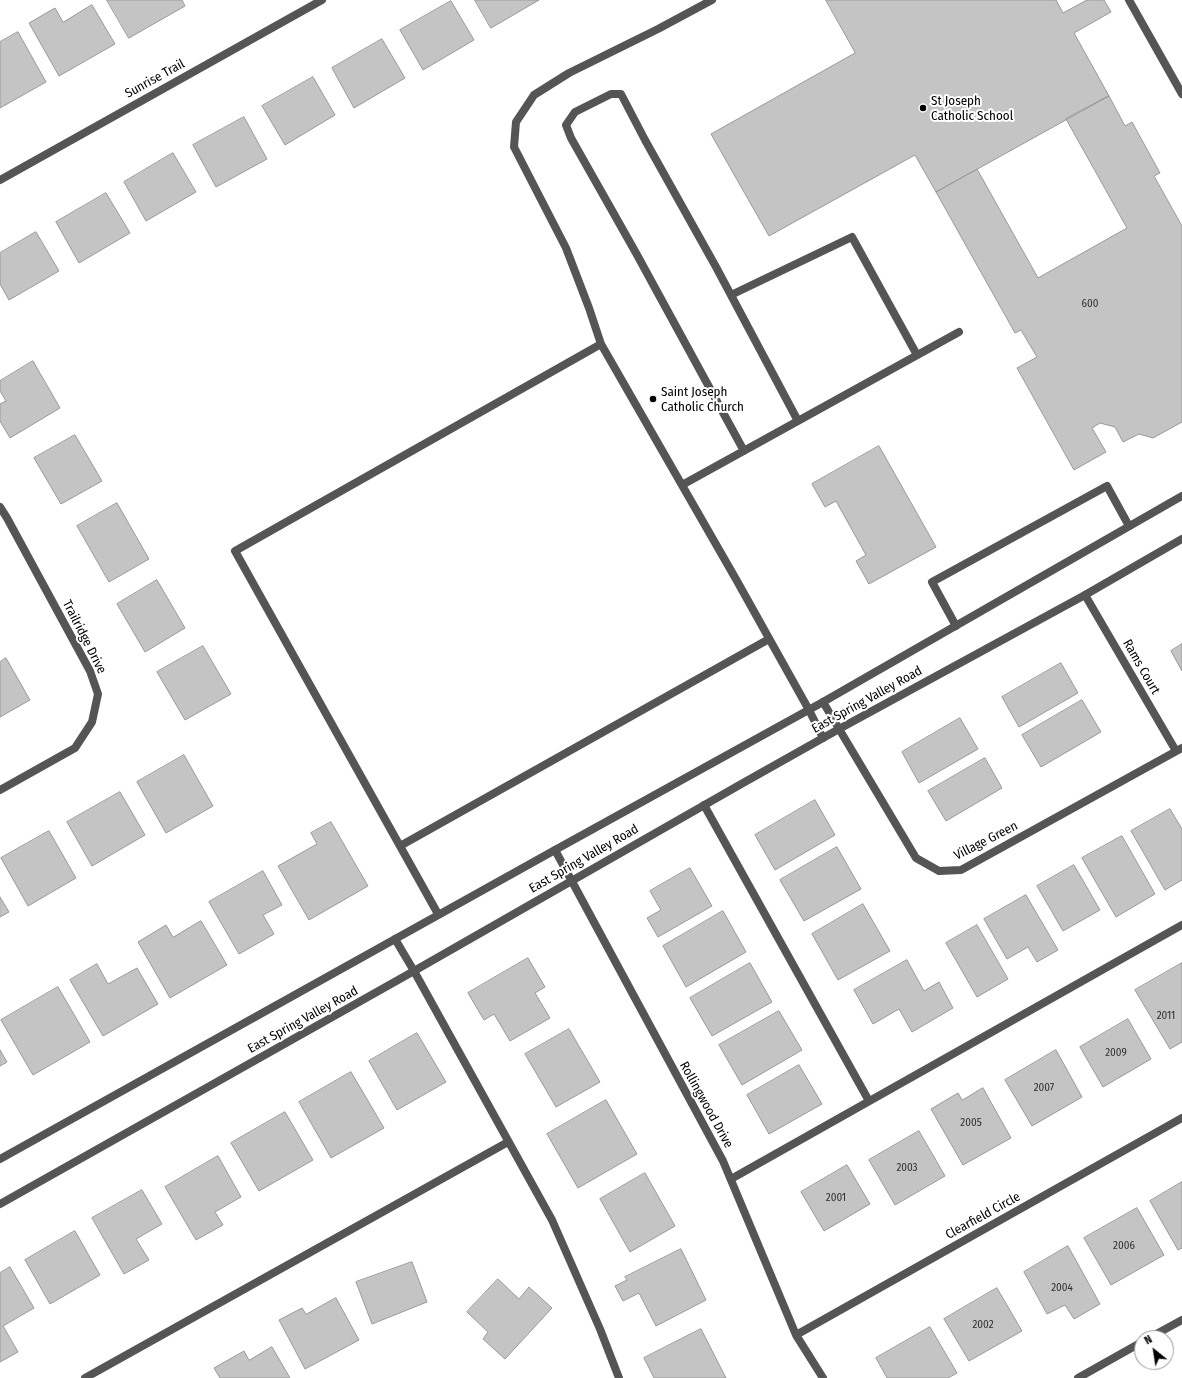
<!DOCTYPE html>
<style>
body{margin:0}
#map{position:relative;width:1182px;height:1378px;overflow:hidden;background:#fff;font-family:"Fira Sans Condensed",sans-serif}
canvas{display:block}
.north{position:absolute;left:1134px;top:1330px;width:40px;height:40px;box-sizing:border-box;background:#fff;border:1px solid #999;border-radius:50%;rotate:330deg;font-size:11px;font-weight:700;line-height:16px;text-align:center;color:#000}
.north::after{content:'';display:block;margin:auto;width:14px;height:18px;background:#000;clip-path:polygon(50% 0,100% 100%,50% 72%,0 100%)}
</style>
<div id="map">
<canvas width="1182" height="1378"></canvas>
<div class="north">N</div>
</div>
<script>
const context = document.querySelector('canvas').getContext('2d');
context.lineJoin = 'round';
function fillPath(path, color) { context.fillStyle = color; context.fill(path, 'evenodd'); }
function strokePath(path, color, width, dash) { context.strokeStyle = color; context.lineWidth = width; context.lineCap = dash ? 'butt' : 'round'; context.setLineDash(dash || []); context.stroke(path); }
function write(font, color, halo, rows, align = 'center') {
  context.font = font + ' "Fira Sans Condensed",sans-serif'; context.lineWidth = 4; context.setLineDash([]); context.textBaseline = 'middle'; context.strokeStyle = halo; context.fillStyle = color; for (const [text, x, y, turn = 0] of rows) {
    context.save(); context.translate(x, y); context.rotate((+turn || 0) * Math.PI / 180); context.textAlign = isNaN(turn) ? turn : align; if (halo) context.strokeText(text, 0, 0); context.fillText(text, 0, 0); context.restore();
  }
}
const building = new Path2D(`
 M107 0H182L185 6 129 38Z
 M475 0H539L491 28Z
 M826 0H1056L1063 13 1087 0H1104L1111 12 1074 33 1109 96 936 192 915 155 769 236 711 134 855 53Z
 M451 1 474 40 423 70 400 30Z
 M92 5 115 44 59 76 29 23 55 8 63 22Z
 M18 32 46 82 0 108V42Z
 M382 39 405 78 354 108 332 68Z
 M313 77 335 115 285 145 262 106Z
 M1109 96 1125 126 1132 122 1160 173 1154 176 1182 226V422L1153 438 1139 434 1123 442 1115 427 1100 423 1092 428 1106 452 1074 470 1017 368 1037 357 1021 330 1015 333 936 192 977 169 1038 278 1127 228 1066 119Z
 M244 117 267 159 216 187 193 145Z
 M173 153 196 192 146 221 124 182Z
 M106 193 130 233 79 263 56 222Z
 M36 232 59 271 9 300 0 284V253Z
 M33 361 60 408 10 438 0 421V404L6 401 0 391V381Z
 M75 435 102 481 61 504 34 458Z
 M879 446 936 547 869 584 856 561 866 555 836 501 825 507 812 484Z
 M117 503 149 559 109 582 77 526Z
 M157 580 185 628 145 652 117 604Z
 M1182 644V671L1171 651Z
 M203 646 231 694 185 720 157 672Z
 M6 658 30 700 0 717V662Z
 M1061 663 1078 693 1019 727 1002 697Z
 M1082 700 1101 732 1041 767 1022 735Z
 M960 718 978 749 919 783 902 752Z
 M184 755 213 806 166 833 137 782Z
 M985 758 1002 788 946 821 928 791Z
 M120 792 145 835 92 866 67 822Z
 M815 800 835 835 775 870 755 835Z
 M1170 809 1182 829V880L1165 890 1131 831Z
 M331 822 368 886 309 920 278 866 317 844 311 833Z
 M49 831 76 878 28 906 1 858Z
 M1122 836 1155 894 1116 917 1082 858Z
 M837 847 861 889 804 921 780 880Z
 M1074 865 1100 910 1063 931 1037 886Z
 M690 868 712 906 658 937 647 918 661 910 650 891Z
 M263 871 282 905 263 915 274 934 239 954 209 902Z
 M1026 895 1058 950 1037 962 1028 947 1007 959 984 919Z
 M0 897 9 912 0 917Z
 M863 904 890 951 838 980 812 934Z
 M723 911 746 952 686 987 663 946Z
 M201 921 227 965 170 998 138 942 166 925 173 937Z
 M977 925 1008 979 977 997 946 943Z
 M528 958 545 987 535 993 550 1018 510 1041 494 1014 484 1020 468 993Z
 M907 960 924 991 939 982 953 1008 912 1032 899 1009 873 1024 854 990Z
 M750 963 772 1002 712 1036 690 998Z
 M1182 963V1042L1170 1049 1135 990Z
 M97 964 108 984 137 968 158 1004 103 1036 70 980Z
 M58 987 90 1042 33 1075 1 1020Z
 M779 1011 802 1050 742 1085 719 1045Z
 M1128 1019 1151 1059 1103 1087 1080 1047Z
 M569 1029 600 1082 556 1107 525 1054Z
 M417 1033 446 1082 397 1110 369 1061Z
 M0 1050 7 1062 0 1066Z
 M1056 1050 1082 1097 1032 1126 1005 1080Z
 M799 1065 822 1104 769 1134 747 1095Z
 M351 1072 384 1128 331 1158 299 1102Z
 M983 1088 1011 1138 963 1165 931 1109 958 1093 962 1100Z
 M606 1100 637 1154 578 1188 547 1134Z
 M285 1112 313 1160 259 1191 231 1143Z
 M919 1131 945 1176 895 1205 869 1160Z
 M218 1156 241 1197 215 1212 223 1225 196 1240 165 1187Z
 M847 1165 870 1204 824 1231 801 1192Z
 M645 1173 675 1226 630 1252 600 1199Z
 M1182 1182V1248L1178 1250 1150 1201Z
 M142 1190 162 1224 136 1239 149 1260 124 1274 92 1218Z
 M1137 1208 1164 1255 1111 1285 1084 1238Z
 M75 1231 100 1275 50 1304 25 1260Z
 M1068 1246 1100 1304 1074 1319 1065 1305 1047 1314 1024 1272Z
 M681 1249 706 1300 656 1326 639 1293 623 1301 615 1286 627 1280 625 1277Z
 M412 1262 427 1302 372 1324 356 1282Z
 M10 1267 34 1308 3 1326 18 1352 0 1362V1273Z
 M498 1279 519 1299 529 1287 552 1308 505 1359 483 1339 488 1332 467 1312Z
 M997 1288 1022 1331 969 1361 944 1319Z
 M336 1298 359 1340 305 1369 279 1320 302 1308 306 1314Z
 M930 1327 957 1373 948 1378H887L876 1358Z
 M701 1329 726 1378H654L644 1358Z
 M272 1347 290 1378H220L214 1368 244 1351 249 1360Z`);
fillPath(building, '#c4c4c4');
strokePath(building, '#999', 1);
strokePath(new Path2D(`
 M1129 0 1182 94
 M731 295 852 237 917 355
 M601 344 737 581 809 710 823 738
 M744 451 636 253 571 138 566 125 575 112 611 94H621L645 140 716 267 798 421
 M682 485 959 332
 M956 626 932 582 1107 486 1129 526
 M704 805 869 1101
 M400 846 769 639
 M438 914 235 551 601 344 589 308 566 248 514 147 516 122 534 95 569 73 658 29 712 0
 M395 939 414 971 552 1220 600 1329 619 1378
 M731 1179 1182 925
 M1149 1338 1182 1320
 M85 1378 508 1142
 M1078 1378 1142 1342`), '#555', 8);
strokePath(new Path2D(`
 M0 180 322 0
 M0 507 7 518 90 671 98 694 92 722 75 748 0 790
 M1085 595 1176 751
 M823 702 916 858 939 871 961 870 1182 748
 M555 850 723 1161 796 1335 823 1378
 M796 1335 1182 1118`), '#555', 8);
strokePath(new Path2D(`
 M0 1159 555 850 823 702 1182 496
 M0 1204 414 971 743 783 839 729 1085 595 1182 539`), '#555', 8);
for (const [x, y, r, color] of [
 [923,108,4,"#000"],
 [653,399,4,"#000"]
]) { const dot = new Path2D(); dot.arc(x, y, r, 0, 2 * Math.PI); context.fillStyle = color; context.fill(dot); strokePath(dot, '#fff', 1.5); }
write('11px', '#313131', null, [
 ["600",1090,304],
 ["2011",1166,1016],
 ["2009",1116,1053],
 ["2007",1044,1088],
 ["2005",971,1123],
 ["2003",907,1168],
 ["2001",836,1198],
 ["2006",1124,1246],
 ["2004",1062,1288],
 ["2002",983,1325]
]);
write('13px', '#000', '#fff', [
 ["Sunrise Trail",155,79,-29],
 ["Trailridge Drive",84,637,63],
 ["Rams Court",1141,667,60],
 ["East Spring Valley Road",867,700,-29],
 ["Village Green",986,841,-27],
 ["East Spring Valley Road",584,859,-30],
 ["East Spring Valley Road",303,1020,-29],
 ["Rollingwood Drive",706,1105,61],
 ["Clearfield Circle",983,1216,-29]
]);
write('13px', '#000', '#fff', [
 ["St Joseph",931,101],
 ["Catholic School",931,116],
 ["Saint Joseph",661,392],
 ["Catholic Church",661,407]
], 'left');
</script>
